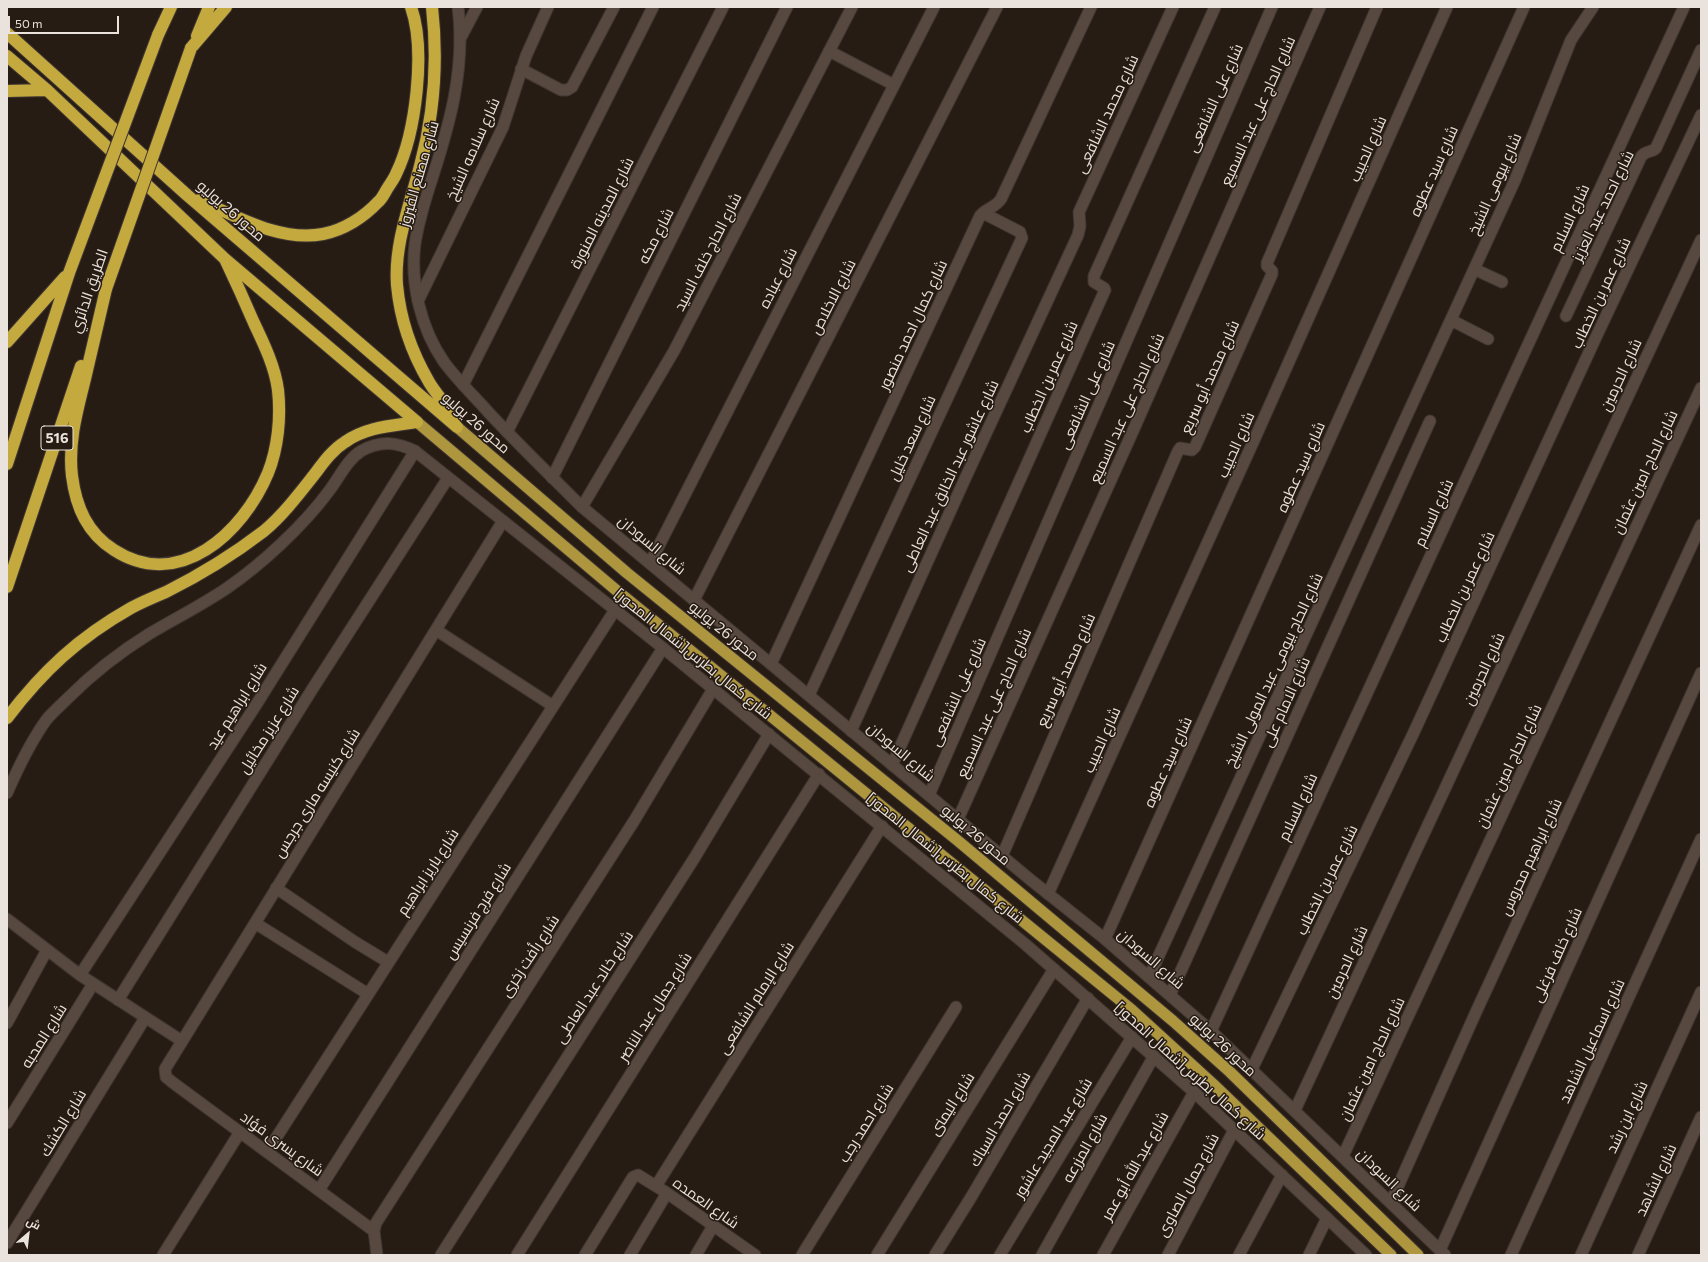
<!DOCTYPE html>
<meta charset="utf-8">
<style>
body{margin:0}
#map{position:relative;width:1708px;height:1262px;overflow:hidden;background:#271c13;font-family:Commissioner,Cairo,sans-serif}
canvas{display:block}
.frame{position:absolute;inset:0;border:8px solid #eae2dc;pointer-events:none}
.north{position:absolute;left:8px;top:1214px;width:40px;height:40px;-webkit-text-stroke:3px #271c13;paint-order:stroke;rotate:28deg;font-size:11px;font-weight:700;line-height:16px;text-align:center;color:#eae2dc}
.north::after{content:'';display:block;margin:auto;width:14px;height:18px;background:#eae2dc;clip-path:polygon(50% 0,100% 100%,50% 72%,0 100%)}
.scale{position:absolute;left:8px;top:16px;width:111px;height:18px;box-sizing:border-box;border:2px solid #eae2dc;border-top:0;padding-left:5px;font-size:12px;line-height:14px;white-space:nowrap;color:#eae2dc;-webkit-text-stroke:3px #271c13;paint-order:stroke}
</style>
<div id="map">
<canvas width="1708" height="1262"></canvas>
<div class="frame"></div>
<div class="north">ش</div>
<div class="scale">50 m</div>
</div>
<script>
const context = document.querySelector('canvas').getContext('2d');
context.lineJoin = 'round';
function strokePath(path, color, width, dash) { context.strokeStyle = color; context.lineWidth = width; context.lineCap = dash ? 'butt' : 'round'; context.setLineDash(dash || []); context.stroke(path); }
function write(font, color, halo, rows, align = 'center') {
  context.font = font + ' Commissioner,Cairo,sans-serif'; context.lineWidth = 3; context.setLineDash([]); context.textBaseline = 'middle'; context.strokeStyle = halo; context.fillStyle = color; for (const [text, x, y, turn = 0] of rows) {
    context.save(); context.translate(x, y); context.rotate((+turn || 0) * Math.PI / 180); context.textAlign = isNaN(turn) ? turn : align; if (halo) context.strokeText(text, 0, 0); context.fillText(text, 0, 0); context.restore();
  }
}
const minor = new Path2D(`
 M460 39 477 7
 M829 51 894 85
 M521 69 561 90H567L572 87 614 7
 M1474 269 1502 282
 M418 301 503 127 526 56 548 7
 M1566 316 1641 157C1645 150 1652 153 1656 148L1701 50
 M1451 320 1488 339
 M463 385 653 7
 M507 432 723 7
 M552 478 787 7
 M582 507 674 351 852 7
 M650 563 934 7
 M694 600 997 7
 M436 630 553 706
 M771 664 980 216C986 208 995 208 1001 199L1091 7
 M809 695 1022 238 1020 232 983 213
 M851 731 964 481 1078 235 1080 226 1079 212 1173 7
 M892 765 1105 290 1104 288 1094 282V276L1215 7
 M929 795 1272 7
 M958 819 1133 431 1320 7
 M1002 856 1178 451 1180 448 1192 450 1195 447 1272 274V271L1267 266V263L1377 7
 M276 888 355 942 388 962
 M1048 894 1255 438 1447 7
 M7 919 80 975 182 1041
 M255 923 368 994
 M1105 939 1524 7
 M80 975 256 705 415 451
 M1149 977 1515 180 1571 40 1593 7
 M1170 995 1430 421
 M118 1000 313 688 448 478
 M7 1023 47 950
 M1211 1031 1684 7
 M1252 1069 1414 732 1597 335 1701 115
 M1295 1110 1701 240
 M7 1123 93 984
 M267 1152 615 610
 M1343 1156 1701 388
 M656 1186 882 826
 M319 1190 663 648
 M1391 1202 1476 1012 1701 525
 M374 1231 172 1082 166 1077 165 1069 503 521
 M7 1243 145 1018
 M1440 1250 1701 673
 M163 1255 240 1132
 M377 1255 374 1231 376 1223 634 821 713 689
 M441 1255 695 857 769 734
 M517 1255 819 774
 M585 1255 633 1177 638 1175 667 1193 755 1255
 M630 1255 667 1193
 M696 1255 713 1226
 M802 1255 956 1007
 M877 1255 1054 969
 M935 1255 970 1199 1088 998
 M1000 1255 1132 1037
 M1042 1255 1154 1056
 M1103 1255 1194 1092
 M1168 1255 1234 1130
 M1239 1255 1282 1175
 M1309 1255 1327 1218
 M1511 1255 1701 839
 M1581 1255 1701 992
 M1638 1255 1701 1117`);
const tertiary = new Path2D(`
 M458 7C466 69 449 127 430 185 424 204 418 224 415 244 410 283 421 329 444 362 458 381 475 397 490 414 520 446 551 476 582 507L1032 881 1105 939 1211 1031 1445 1255
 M7 793C18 768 30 742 47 719 53 712 61 705 68 698 92 674 120 652 149 634 174 619 202 605 227 588 246 575 264 560 281 544 298 528 315 510 329 491 339 478 347 460 361 451 381 440 396 442 415 451L663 648 1025 944 1194 1092 1366 1255`);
const trunk = new Path2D(`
 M417 422 616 590 1132 1010 1213 1084 1391 1255
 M457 427 627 573 957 840 1173 1021 1230 1072 1418 1255`);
const motorway = new Path2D(`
 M432 7C438 60 434 115 420 166 410 205 394 244 397 285 400 318 412 353 429 382 437 396 450 407 455 423
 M7 33 187 195 457 427
 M158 35 171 7
 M197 36 209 7
 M191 48 226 7
 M7 56 47 90 225 259 417 422
 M7 91 47 90
 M199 200C238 217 280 242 323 234 344 230 364 217 378 202 382 199 384 194 387 189 390 184 394 179 396 174 416 133 426 50 411 7
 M106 289C99 319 92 349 85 379 77 411 68 442 72 476 76 507 87 533 114 550 179 592 243 533 268 473 278 448 281 417 278 390 275 367 264 344 254 323 245 302 235 280 225 259
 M7 342 65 277
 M7 464 69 273
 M7 587 81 366
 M7 718C43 671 78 638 131 608 142 602 154 597 166 592 200 575 234 554 264 531 283 515 299 494 314 475 323 463 332 450 345 442 366 427 391 426 417 422`);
strokePath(minor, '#403632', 13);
strokePath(tertiary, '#403632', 13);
strokePath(trunk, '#403632', 13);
strokePath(motorway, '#403632', 14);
strokePath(minor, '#574940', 11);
strokePath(tertiary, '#574940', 11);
strokePath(trunk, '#ae963e', 11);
strokePath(motorway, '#c3a93e', 12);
const motorwayBridge = new Path2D(`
 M69 273 158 35
 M106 289 191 48`);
strokePath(motorwayBridge, '#403632', 14, []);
strokePath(motorwayBridge, '#c3a93e', 12);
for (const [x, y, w] of [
 [57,438,32]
]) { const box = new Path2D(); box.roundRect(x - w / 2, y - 12, w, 24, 3); context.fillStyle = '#271c13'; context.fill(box); strokePath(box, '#eae2dc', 1); }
write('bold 14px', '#eae2dc', null, [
 ["516",57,438]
]);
write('15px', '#eae2dc', '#271c13', [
 ["شارع على الشافعى",1215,98,-66],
 ["شارع الحاج على عبد السميع",1258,111,-66],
 ["شارع محمد الشافعى",1107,114,-65],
 ["شارع سلامه الشيخ",473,149,-66],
 ["شارع الحبيب",1368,149,-66],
 ["شارع سيد عطوه",1434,171,-66],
 ["شارع مصنع الفيروز",419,174,-74],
 ["شارع بيومى الشيخ",1495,184,-66],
 ["شارع احمد عبد العزيز",1603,206,-64],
 ["محور 26 يوليو",231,211,41],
 ["شارع المدينه المنورة",602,213,-63],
 ["شارع السلام",1570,218,-65],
 ["شارع مكه",656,236,-63],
 ["شارع الحاج خلف السيد",708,252,-63],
 ["شارع عباده",778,278,-63],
 ["الطريق الدائري",89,291,-71],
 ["شارع عمر بن الخطاب",1601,293,-65],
 ["شارع الاخلاص",833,297,-63],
 ["شارع كمال احمد منصور",913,325,-65],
 ["شارع الحرمين",1621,375,-65],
 ["شارع عمر بن الخطاب",1049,377,-66],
 ["شارع محمد أبو سريع",1210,377,-66],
 ["شارع على الشافعى",1087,395,-66],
 ["شارع الحاج على عبد السميع",1127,408,-66],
 ["محور 26 يوليو",476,423,41],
 ["شارع سعد خليل",912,438,-65],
 ["شارع الحبيب",1236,445,-66],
 ["شارع سيد عطوه",1301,467,-66],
 ["شارع الحاج امين عثمان",1645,472,-65],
 ["شارع عاشور عبد الخالق عبد العاطى",950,476,-65],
 ["شارع السلام",1434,513,-65],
 ["شارع السودان",652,545,40],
 ["شارع عمر بن الخطاب",1465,587,-65],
 ["محور 26 يوليو",724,631,39],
 ["شارع كمال بطرس[شمال المحور]",693,654,39],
 ["شارع الحرمين",1484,669,-65],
 ["شارع محمد أبو سريع",1066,670,-66],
 ["شارع الحاج بيومى عبد المولى الشيخ",1274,670,-65],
 ["شارع على الشافعى",958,692,-66],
 ["شارع الامام على",1286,702,-66],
 ["شارع الحاج على عبد السميع",994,703,-66],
 ["شارع ابراهيم عيد",237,706,-58],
 ["شارع عزيز مخائيل",269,730,-58],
 ["شارع الحبيب",1102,740,-66],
 ["شارع السودان",901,752,40],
 ["شارع سيد عطوه",1168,762,-66],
 ["شارع الحاج امين عثمان",1509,766,-65],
 ["شارع كنيسه مارى جرجس",317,793,-58],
 ["شارع السلام",1298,807,-65],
 ["محور 26 يوليو",976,835,40],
 ["شارع ابراهيم محروس",1531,857,-65],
 ["شارع كمال بطرس[شمال المحور]",945,858,39],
 ["شارع باريز ابراهيم",428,872,-57],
 ["شارع عمر بن الخطاب",1327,880,-64],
 ["شارع فرج فرنسيس",478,911,-58],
 ["شارع خلف فرغلى",1557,955,-66],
 ["شارع رأفت زخرى",530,956,-57],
 ["شارع السودان",1151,959,41],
 ["شارع الحرمين",1347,962,-65],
 ["شارع خالد عبد العاطى",594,987,-57],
 ["شارع الإمام الشافعى",756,998,-58],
 ["شارع جمال عبد الناصر",655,1007,-58],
 ["شارع المحبه",44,1036,-58],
 ["شارع اسماعيل الشاهد",1592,1041,-65],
 ["محور 26 يوليو",1223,1045,43],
 ["شارع الحاج امين عثمان",1372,1059,-65],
 ["شارع كمال بطرس[شمال المحور]",1190,1071,42],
 ["شارع اليمنى",952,1104,-58],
 ["شارع ابن رشد",1627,1117,-65],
 ["شارع احمد السباك",1000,1119,-60],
 ["شارع الكشك",63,1123,-59],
 ["شارع احمد رجب",866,1123,-58],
 ["شارع عبد المجيد عاشور",1053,1138,-59],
 ["شارع يسرى فؤاد",282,1144,36],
 ["شارع المزرعه",1085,1148,-61],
 ["شارع عبد الله أبو عمر",1135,1166,-61],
 ["شارع السودان",1389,1180,44],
 ["شارع الشاهد",1656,1180,-65],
 ["شارع جمال الصاوى",1188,1185,-62],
 ["شارع العمده",706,1203,35]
]);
</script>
